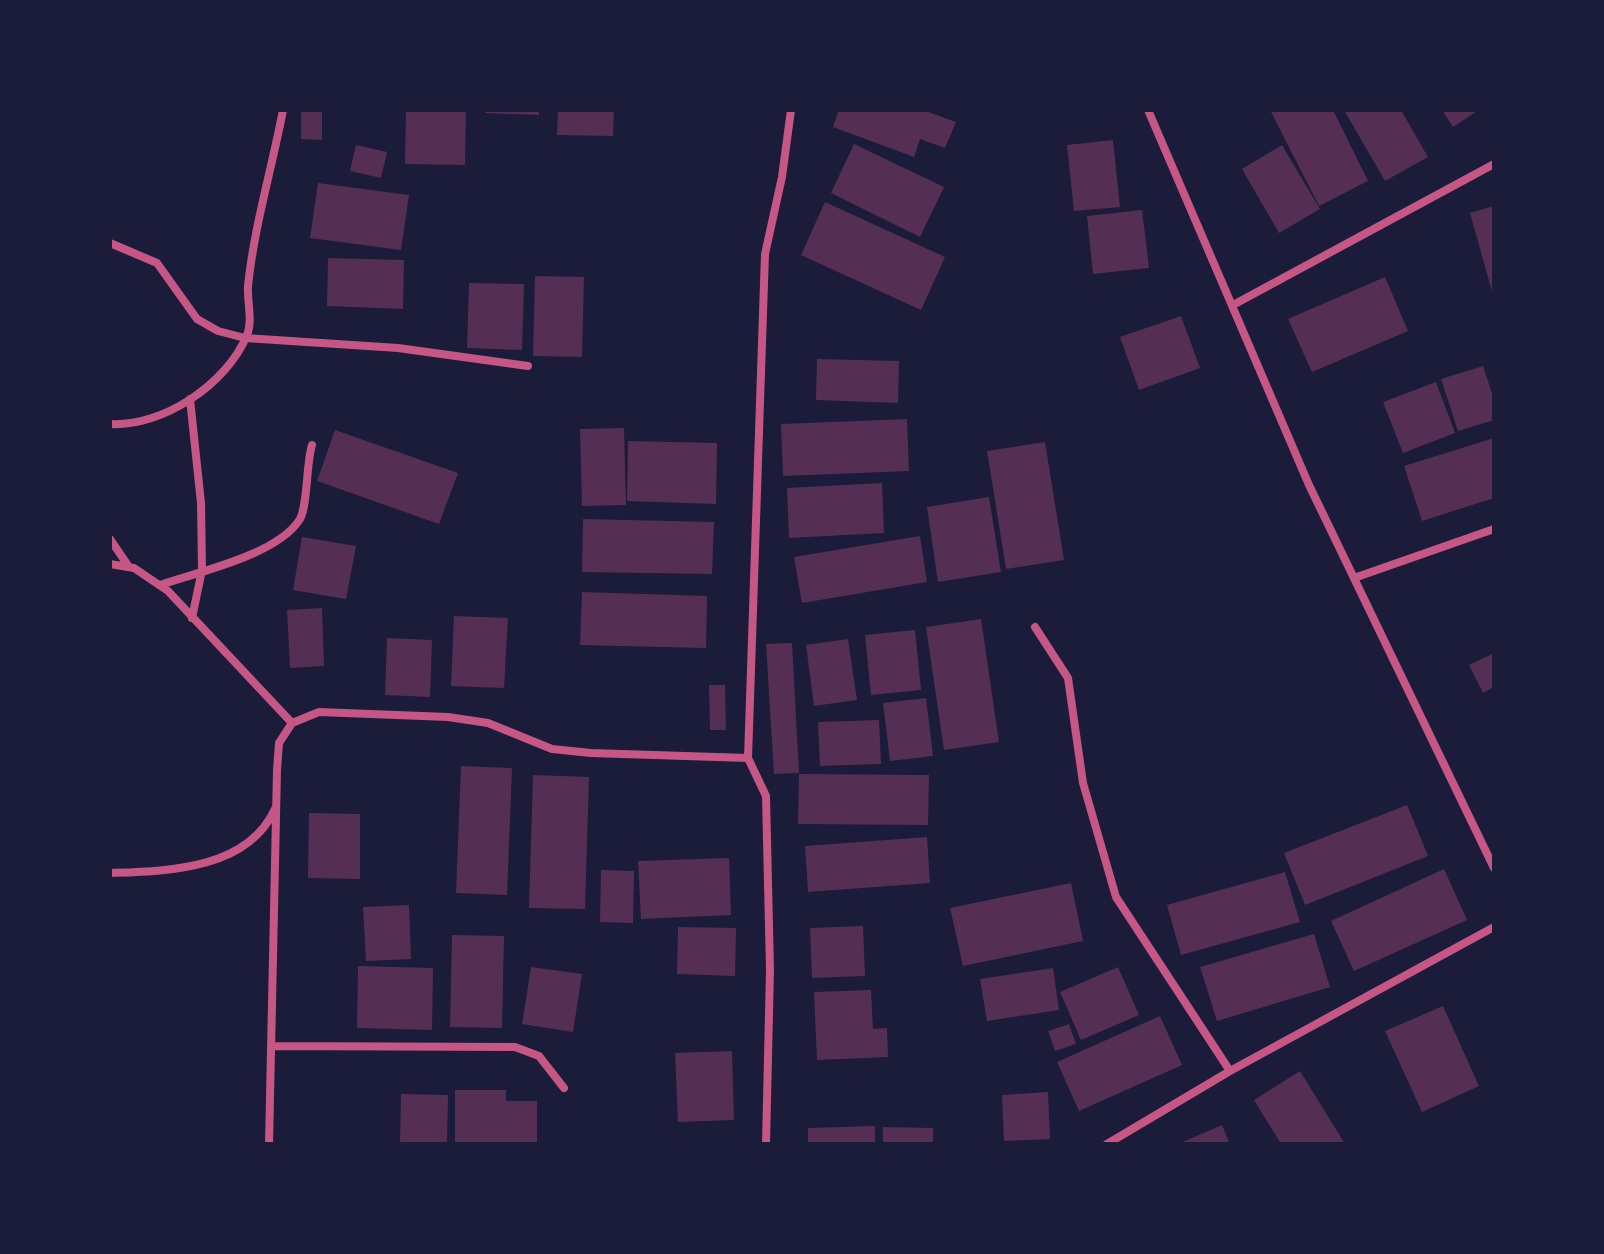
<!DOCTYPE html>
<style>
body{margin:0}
#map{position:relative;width:1604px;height:1254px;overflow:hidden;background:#1b1b3a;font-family:Cabin,sans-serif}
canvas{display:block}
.frame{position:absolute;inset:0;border:112px solid #1b1b3a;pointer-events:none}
</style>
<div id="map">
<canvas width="1604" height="1254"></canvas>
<div class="frame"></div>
</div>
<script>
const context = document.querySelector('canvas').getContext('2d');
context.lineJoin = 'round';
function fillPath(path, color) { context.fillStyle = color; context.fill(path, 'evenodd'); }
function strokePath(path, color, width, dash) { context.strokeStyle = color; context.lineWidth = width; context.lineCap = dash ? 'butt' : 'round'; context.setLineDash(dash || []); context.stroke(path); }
fillPath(new Path2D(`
 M301 110H322V140L301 139Z
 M406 110H466L465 165 405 164Z
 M486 110H539V115L485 113Z
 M558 110H614L613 136 557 135Z
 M839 110H923L956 122 945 148 920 139 914 157 833 127Z
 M1270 110H1333L1368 181 1319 206Z
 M1344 110H1401L1428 157 1385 181Z
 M1442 110H1479L1453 127Z
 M1113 140 1120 207 1074 211 1067 145Z
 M854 144 944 187 920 237 831 193Z
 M356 145 387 152 381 178 350 171Z
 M1282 145 1320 209 1279 233 1242 169Z
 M318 183 409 195 401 250 310 238Z
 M825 202 945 257 921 310 801 255Z
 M1494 206V295H1493L1470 213Z
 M1142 210 1149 268 1093 274 1087 216Z
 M328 258 404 260 403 309 327 306Z
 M535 276 584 277 582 357 533 356Z
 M1385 277 1408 331 1312 372 1288 319Z
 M469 283 524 284 522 350 467 348Z
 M1181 316 1200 368 1139 390 1120 337Z
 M817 359 899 361 898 403 816 400Z
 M1483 366 1494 399V420L1458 431 1441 379Z
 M1436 382 1455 433 1403 453 1383 402Z
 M907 419 909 471 783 476 781 424Z
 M624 428 626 505 582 506 580 429Z
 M335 430 458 473 439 524 317 481Z
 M1494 438V498L1422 521 1404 466Z
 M628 441 717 443 716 504 627 501Z
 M1045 442 1064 560 1006 569 987 451Z
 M882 483 884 533 789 538 787 488Z
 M989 497 1001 572 938 582 927 507Z
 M583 519 714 522 712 574 582 572Z
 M920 536 927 582 802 603 794 557Z
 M302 537 356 546 346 599 293 590Z
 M582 592 707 596 706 648 580 645Z
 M322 608 324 666 290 668 287 610Z
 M454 616 508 618 504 688 451 686Z
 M981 619 999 742 944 750 926 627Z
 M915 630 921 690 871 695 865 635Z
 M387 638 432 640 430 697 385 695Z
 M848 639 857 700 814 706 806 645Z
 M792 643 799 773 774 774 766 644Z
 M1494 653V687L1483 693 1469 665Z
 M709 685H725L726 730H710Z
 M926 698 933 756 890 761 883 703Z
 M879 720 881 764 820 766 818 722Z
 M461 766 512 768 507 895 456 893Z
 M799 774 929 775 928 825 798 824Z
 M533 775 589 777 585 909 529 908Z
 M1407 805 1428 856 1305 905 1284 853Z
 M309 813 360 814V879L308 878Z
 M927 837 930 883 808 892 805 846Z
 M729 858 731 915 641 919 638 861Z
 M1444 869 1467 920 1354 971 1331 921Z
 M601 870 634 871 633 923 600 922Z
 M1285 872 1300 922 1181 955 1167 905Z
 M1071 883 1083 941 963 966 950 908Z
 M409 905 411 959 366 961 363 907Z
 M863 926 865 976 812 978 810 928Z
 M678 927 736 928 735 976 677 974Z
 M1314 934 1330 987 1217 1021 1200 967Z
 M452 935 504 936 502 1028 450 1027Z
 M358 966 433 968 432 1030 357 1028Z
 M531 967 582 974 573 1032 522 1024Z
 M1118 967 1139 1015 1081 1040 1060 992Z
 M1053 968 1059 1010 987 1021 980 979Z
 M871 990 873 1029 887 1028 888 1057 817 1060 814 992Z
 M1443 1006 1479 1086 1422 1112 1385 1031Z
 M1160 1016 1182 1065 1079 1111 1057 1062Z
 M1069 1024 1076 1044 1055 1051 1048 1031Z
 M732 1051 734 1120 678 1122 675 1053Z
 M1300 1071 1345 1144H1281L1254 1100Z
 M455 1090H506V1101H537V1144H455Z
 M1048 1092 1050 1139 1004 1141 1002 1095Z
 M401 1094 448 1095 447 1144H400Z
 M1222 1125 1230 1144H1178Z
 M875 1126V1144H808V1128Z
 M883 1127 933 1128V1144H883Z`), '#542f53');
strokePath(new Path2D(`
 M1148 110 1309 485 1494 868
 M110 243 157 263 197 319 218 331 245 338 398 348 528 366
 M1233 305 1494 164
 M190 399 201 503 202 570 192 618
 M110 424C163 427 227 384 247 335 253 321 247 301 248 286 254 227 272 168 283 110
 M110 539 129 567
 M110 564 134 568 168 591 292 723
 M1354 578 1494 529
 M160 585C197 572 278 555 300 519 308 504 306 464 312 445
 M1035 627 1068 678 1083 783 1116 897 1230 1071
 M110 873C168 871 247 870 275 809
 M272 1046 515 1047 539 1056 564 1088
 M269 1144 277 770 279 743 292 723 319 712 448 717 488 723 552 749 591 753 748 758
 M766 1144 770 970 766 796 748 758 765 254 782 177 791 110
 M1107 1144 1230 1071 1494 927`), '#c65784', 8);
</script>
